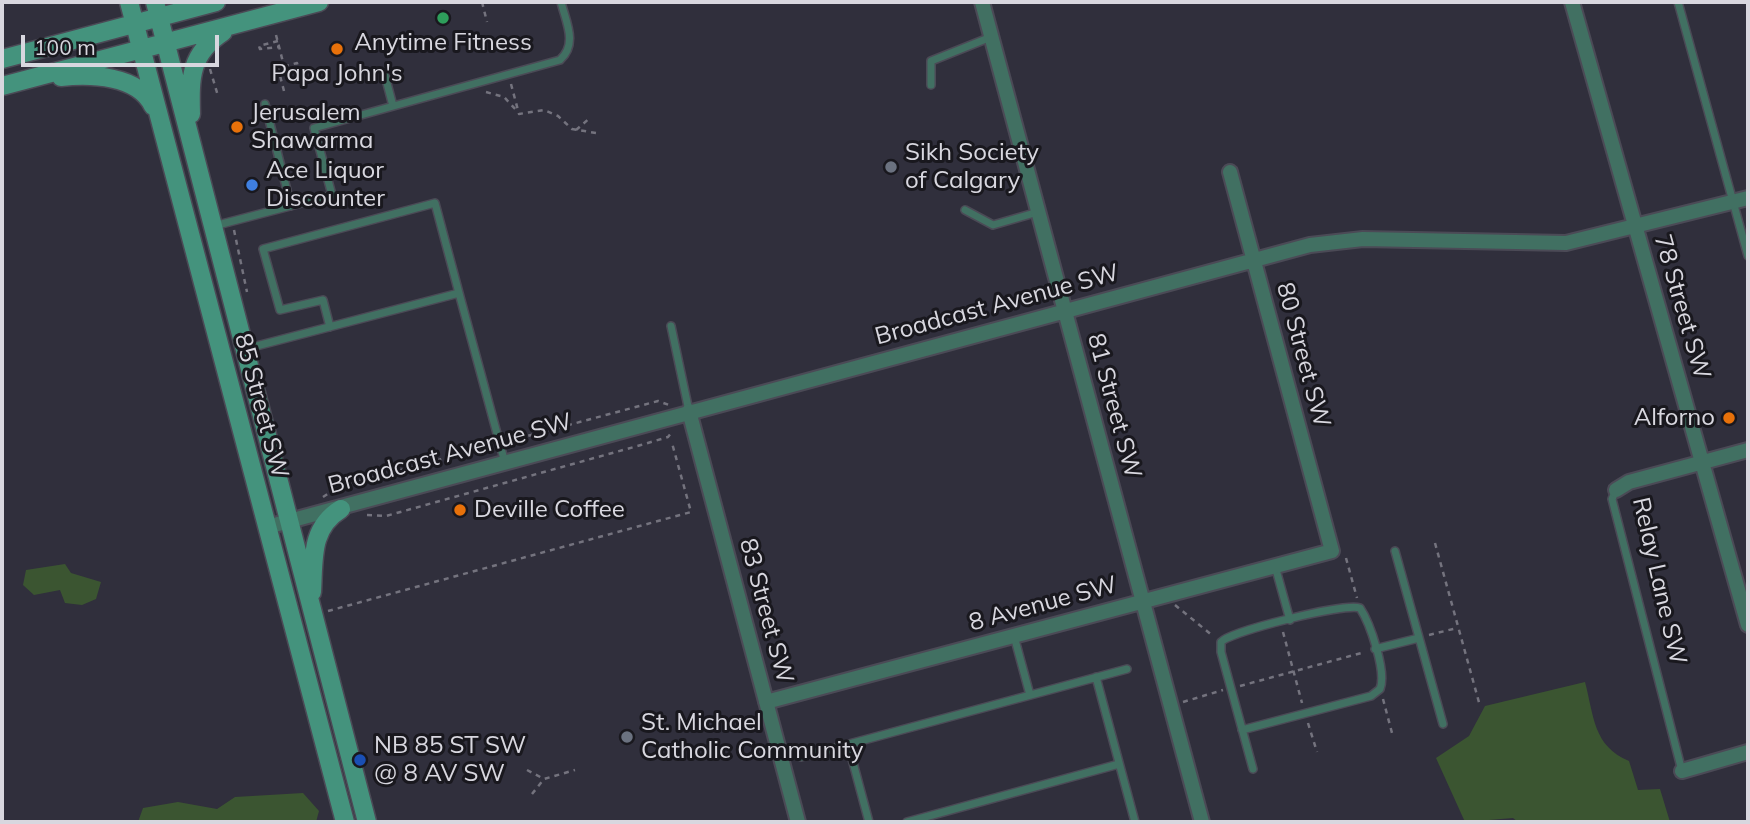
<!DOCTYPE html>
<style>
body{margin:0}
#map{position:relative;width:1750px;height:824px;overflow:hidden;background:#302f3c;font-family:Mulish,sans-serif}
canvas{display:block}
.frame{position:absolute;inset:0;border:4px solid #d8d7df;pointer-events:none}
.scale{position:absolute;left:21px;top:35px;width:198px;height:32px;box-sizing:border-box;border:4px solid #d8d7df;border-top:0;padding-left:9px;font-size:21px;line-height:24px;white-space:nowrap;color:#d8d7df;-webkit-text-stroke:5px #19181e;paint-order:stroke}
</style>
<div id="map">
<canvas width="1750" height="824"></canvas>
<div class="frame"></div>
<div class="scale">100 m</div>
</div>
<script>
const context = document.querySelector('canvas').getContext('2d');
context.lineJoin = 'round';
function fillPath(path, color) { context.fillStyle = color; context.fill(path, 'evenodd'); }
function strokePath(path, color, width, dash) { context.strokeStyle = color; context.lineWidth = width; context.lineCap = dash ? 'butt' : 'round'; context.setLineDash(dash || []); context.stroke(path); }
function write(font, color, halo, rows, align = 'center') {
  context.font = font + ' Mulish,sans-serif'; context.lineWidth = 6; context.setLineDash([]); context.textBaseline = 'middle'; context.strokeStyle = halo; context.fillStyle = color; for (const [text, x, y, turn = 0] of rows) {
    context.save(); context.translate(x, y); context.rotate((+turn || 0) * Math.PI / 180); context.textAlign = isNaN(turn) ? turn : align; if (halo) context.strokeText(text, 0, 0); context.fillText(text, 0, 0); context.restore();
  }
}
fillPath(new Path2D(`
 M65 564 71 573 101 582 96 599 82 605 65 603 60 590 34 595 23 585 26 570Z
 M1585 682C1594 716 1593 746 1629 761L1638 790 1660 789 1670 822H1518L1513 818 1465 822 1436 758 1469 736 1485 706Z
 M303 793 319 811 316 822H138L143 808 178 802 217 809 235 797Z`), '#3b5531');
const lane = new Path2D(`
 M1678 2 1748 256
 M384 72 393 106
 M931 85V61L991 37
 M265 104 291 206
 M965 210 993 225 1038 212
 M214 226 332 195 314 128 560 60C578 44 566 22 561 2
 M671 326 689 411
 M330 327 323 300 280 310 263 249 435 203 459 293
 M245 349 459 293 505 463
 M1616 490 1612 499 1682 771
 M1395 551 1443 724
 M1275 566 1290 620
 M1014 636 1030 695
 M1375 649 1419 638
 M1096 677 1135 822
 M1242 730 1371 696 1380 689C1387 672 1370 623 1360 608 1344 603 1231 631 1221 642V652L1253 769
 M848 744 869 822
 M801 757 1127 669
 M907 822 1119 764`);
const street = new Path2D(`
 M982 2 1202 822
 M1572 2 1748 625
 M689 411 798 822
 M1616 490 1629 482 1748 450
 M267 527 1310 245 1363 239 1566 243 1748 198
 M766 702 1332 551 1230 172
 M1682 771 1748 752`);
const secondary = new Path2D(`
 M129 2 345 822
 M155 2 367 822
 M2 59 216 2
 M61 77C91 74 138 75 153 106
 M2 86 319 2
 M191 114C190 77 190 54 223 32
 M312 592C314 559 310 528 341 509`);
strokePath(lane, '#4b4a56', 10);
strokePath(street, '#4b4a56', 18);
strokePath(secondary, '#4b4a56', 21);
strokePath(new Path2D(`
 M482 2 487 22
 M276 35 284 66
 M278 41 259 46 260 49 279 47
 M210 69 218 96
 M511 84 519 114 544 110 558 116 572 129 596 133
 M284 91 278 68 297 63 300 74
 M486 92 504 97 517 111
 M576 130 591 117
 M234 230 247 292
 M509 441 658 401 669 405
 M323 497 338 487 490 446
 M367 515 386 516 641 445 668 437 672 432
 M1435 543 1480 706
 M1346 558 1357 598
 M1175 605 1213 636
 M328 611 691 512 672 443
 M1283 632 1302 703
 M1429 635 1457 628
 M1240 686 1365 652
 M1383 699 1392 733
 M1183 702 1223 690
 M1308 723 1317 752
 M527 770 544 779
 M532 794 544 779 575 770`), '#74737e', 2.5, [5, 5]);
strokePath(lane, '#417062', 7);
strokePath(street, '#417062', 14);
strokePath(secondary, '#44937d', 18);
for (const [x, y, r, color] of [
 [443,18,7,"#2e9e5b"],
 [337,49,7,"#e8710a"],
 [237,127,7,"#e8710a"],
 [891,167,7,"#6b7280"],
 [252,185,7,"#3f7fe0"],
 [1729,418,7,"#e8710a"],
 [460,510,7,"#e8710a"],
 [627,737,7,"#6b7280"],
 [360,760,7,"#1a4fb4"]
]) { const dot = new Path2D(); dot.arc(x, y, r, 0, 2 * Math.PI); context.fillStyle = color; context.fill(dot); strokePath(dot, '#19181e', 2.5); }
write('24px', '#d8d7df', '#19181e', [
 ["Anytime Fitness",443,43,"center"],
 ["Papa John's",337,74,"center"],
 ["Jerusalem",251,113],
 ["Shawarma",251,141],
 ["Sikh Society",905,153],
 ["of Calgary",905,181],
 ["Ace Liquor",266,171],
 ["Discounter",266,199],
 ["Alforno",1715,418,"right"],
 ["Deville Coffee",474,510],
 ["St. Michael",641,723],
 ["Catholic Community",641,751],
 ["NB 85 ST SW",374,746],
 ["@ 8 AV SW",374,774]
], 'left');
write('24px', '#d8d7df', '#19181e', [
 ["Broadcast Avenue SW",997,305,-15],
 ["78 Street SW",1682,307,74],
 ["80 Street SW",1303,355,75],
 ["85 Street SW",261,406,75],
 ["81 Street SW",1114,406,75],
 ["Broadcast Avenue SW",450,454,-15],
 ["Relay Lane SW",1659,581,77],
 ["8 Avenue SW",1043,604,-15],
 ["83 Street SW",766,611,75]
]);
</script>
